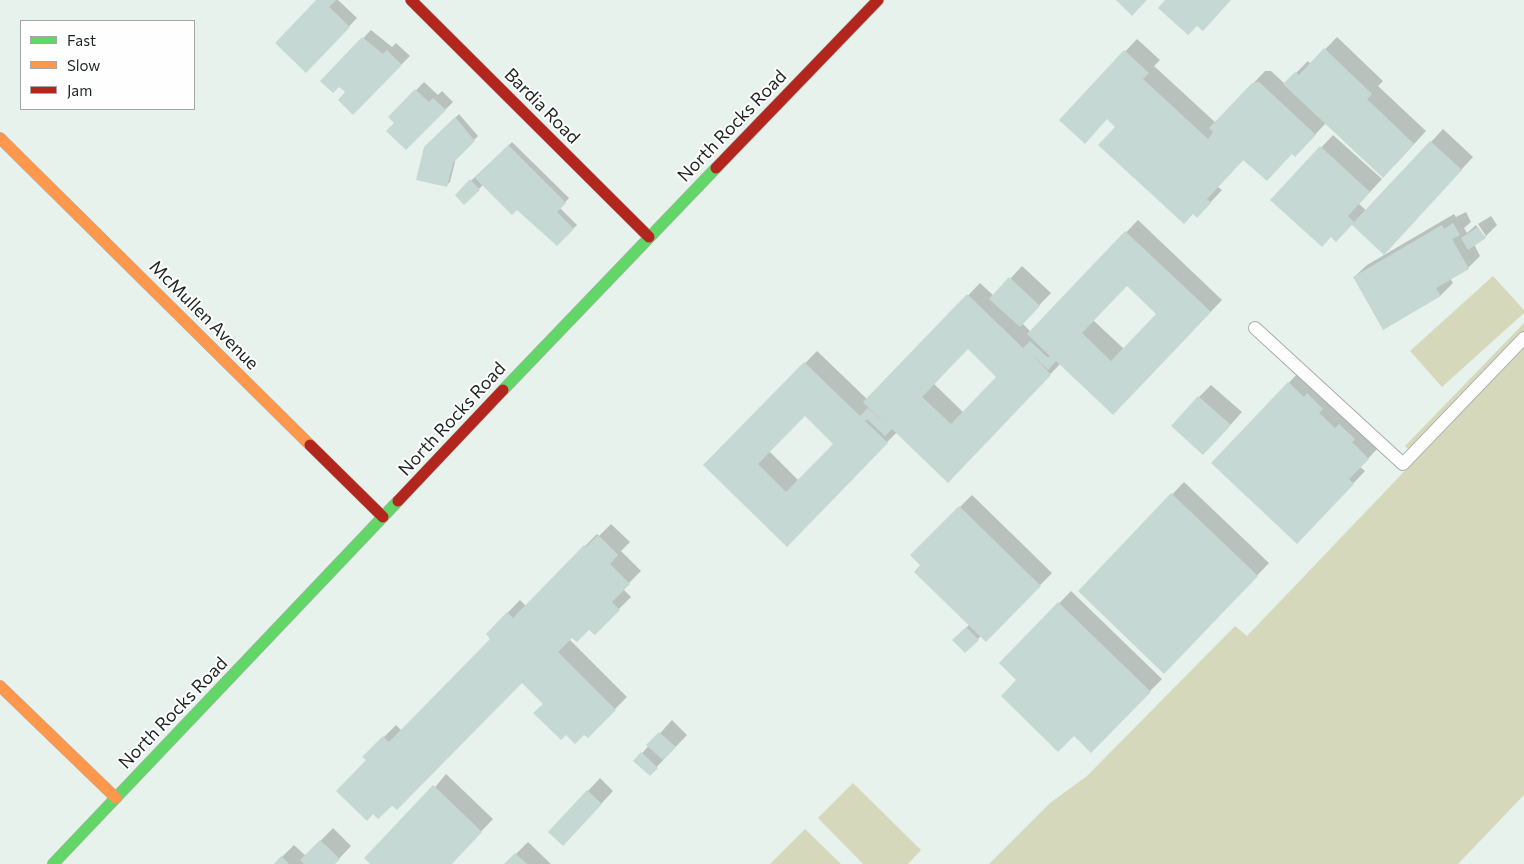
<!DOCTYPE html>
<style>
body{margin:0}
#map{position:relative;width:1524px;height:864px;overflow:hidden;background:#e8f2ed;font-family:Commissioner,sans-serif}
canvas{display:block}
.legend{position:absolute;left:20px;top:20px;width:175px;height:90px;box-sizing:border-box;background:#fefefe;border:1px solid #a4a7a6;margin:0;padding:6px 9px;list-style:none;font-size:15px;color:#1e2521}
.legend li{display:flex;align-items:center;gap:10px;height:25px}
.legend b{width:25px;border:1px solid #a4a7a6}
</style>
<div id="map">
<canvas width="1524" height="864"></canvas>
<ul class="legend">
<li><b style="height:6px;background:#63d668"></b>Fast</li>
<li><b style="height:6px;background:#ff974d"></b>Slow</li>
<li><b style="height:6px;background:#b3261e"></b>Jam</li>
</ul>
</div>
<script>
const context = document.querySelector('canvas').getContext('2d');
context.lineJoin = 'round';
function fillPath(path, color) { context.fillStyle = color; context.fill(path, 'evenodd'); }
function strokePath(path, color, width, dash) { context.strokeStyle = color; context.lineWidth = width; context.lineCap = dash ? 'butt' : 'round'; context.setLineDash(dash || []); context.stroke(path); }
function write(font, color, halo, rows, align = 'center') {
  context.font = font + ' Commissioner,sans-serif'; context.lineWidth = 4; context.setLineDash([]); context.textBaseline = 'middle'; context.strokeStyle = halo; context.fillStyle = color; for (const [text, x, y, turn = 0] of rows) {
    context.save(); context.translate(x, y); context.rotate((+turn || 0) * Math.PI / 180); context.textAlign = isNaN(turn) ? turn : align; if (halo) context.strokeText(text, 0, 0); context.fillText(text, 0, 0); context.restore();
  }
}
fillPath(new Path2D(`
 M1493 276 1524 310V313L1442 387 1410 351Z
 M1524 323V795L1458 864H989L1050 803 1087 776 1235 626 1247 636 1417 458 1405 446Z
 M853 783 921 850 908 864H863L818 818Z
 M805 829 841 864H770Z`), '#d6d8bc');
fillPath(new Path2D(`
 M318 0H338L357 18 306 71Z
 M371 30 392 47 396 43 410 56 353 113 346 92 339 85 322 81Z
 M1337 37 1383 81 1378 86 1426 131 1395 165 1326 123 1307 143 1292 153 1244 159 1218 187 1222 190 1209 204 1108 118 1061 120 1137 39 1160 60 1154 66 1216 123 1265 71H1271L1285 84 1308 61 1311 64Z
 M424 82 438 95 442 91 453 102 406 149 396 122 390 117Z
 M459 114 478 136 456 158 450 182 446 186 426 147Z
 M1443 129 1473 157 1396 241 1352 224 1331 236 1272 200 1333 135 1382 179 1359 204 1367 211Z
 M512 142 569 198 560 208 577 225 557 244 517 208 483 185 464 203 456 195Z
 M1466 212 1471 222 1464 228 1467 233 1476 225 1483 236H1486L1478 224 1491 216 1497 225 1485 237 1474 244 1480 256 1468 268 1450 278 1453 283 1441 295 1384 328 1354 277 1367 265 1454 214 1456 217Z
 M1138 220 1222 300 1125 402 1060 364 960 469 897 432 787 545 705 465 817 351 868 400 980 283 994 296 1022 266 1051 293 1022 323 1031 332ZM1127 284 1158 314 1124 349 1093 320ZM968 348 998 377 964 413 934 384ZM805 415 835 444 799 481 769 451Z
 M1301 370 1380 446 1360 467 1365 471 1309 530 1212 463Z
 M1211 385 1242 412 1215 442 1199 397Z
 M1184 482 1269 563 1176 660 1080 591Z
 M972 495 1052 573 986 640 981 636 965 651 954 640 969 625 912 555Z
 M611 524 630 542 621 551 641 571 623 589 631 597 595 633 589 628 569 639 627 697 588 736 545 704 522 681 368 760 364 757 396 725 402 731 492 639 487 634 520 600 526 606 597 534 599 536Z
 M1071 591 1162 679 1091 751 1001 663Z
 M672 720 687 735 650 774 635 761Z
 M446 774 493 819 450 864H371Z
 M600 778 613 791 575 832H550Z
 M333 828 351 846 334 864H275L294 845 306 856Z
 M528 842 551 864H506Z`), '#0003');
fillPath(new Path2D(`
 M316 0H336L329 7 350 27 306 73 275 43Z
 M1116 0H1147L1132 16Z
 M1165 0H1231L1203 31 1197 26 1188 35 1158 8Z
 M362 37 383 54 387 50 402 65 353 115 338 100 345 92 339 87 333 93 320 81Z
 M1324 48 1372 94 1367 99 1414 144 1383 178 1283 84 1295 72 1299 75Z
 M1124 50 1149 73 1143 79 1208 139 1213 132 1209 128 1252 83 1259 82 1316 135 1295 157 1292 154 1267 181 1243 160 1207 199 1211 203 1197 218 1193 214 1184 224 1098 145 1115 127 1107 119 1085 144 1059 120Z
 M415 89 429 102 433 98 446 110 406 150 386 131 394 123 388 117Z
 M455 117 475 141 453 163 447 187 416 180 424 147Z
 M1430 141 1462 170 1384 255 1352 225 1336 242 1331 237 1322 247 1270 200 1320 146 1370 192 1348 216 1354 222Z
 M508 145 566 203 557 212 574 229 557 246 517 210 512 215 475 178Z
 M470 179 480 190 464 205 455 195Z
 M1453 223 1460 235 1452 239 1469 269 1436 288 1441 296 1383 330 1353 277 1442 225 1444 229Z
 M1478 227 1486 238 1468 250 1461 238Z
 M1125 231 1211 312 1113 415 1056 361 1048 370 1030 352 1051 375 948 483 892 429 885 436 867 419 865 421 888 443 787 547 703 465 804 362 860 416 868 408 886 425 863 402 967 294 1023 348 1030 341 1048 358 1050 356 1027 334ZM1127 286 1156 314 1111 361 1082 333ZM968 349 996 377 951 424 922 397ZM805 416 833 444 786 492 758 464Z
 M1009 277 1040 306 1020 327 989 299Z
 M1288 382 1304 397 1307 393 1323 409 1319 413 1335 428 1339 424 1355 439 1352 442 1369 459 1349 479 1354 484 1297 544 1211 463Z
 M1198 396 1231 425 1203 455 1171 426Z
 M1171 493 1258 576 1164 674 1078 591Z
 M959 506 1041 586 986 642 914 572 920 565 910 555Z
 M598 535 618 555 610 564 630 584 612 602 620 610 595 635 589 630 577 642 572 638 558 652 616 710 588 738 584 735 575 744 566 735 561 740 533 713 543 704 522 683 397 810 392 806 378 819 373 814 367 821 336 791 366 760 362 757 383 736 389 742 490 639 486 634 507 612 513 618 584 545 586 547Z
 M1058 602 1151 692 1091 753 1074 736 1058 752 1001 696 1016 680 999 663Z
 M966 627 979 640 965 653 952 640Z
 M659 732 676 747 663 760 646 745Z
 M641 752 658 768 650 776 633 761Z
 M433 785 482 832 452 864H370L364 858Z
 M587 790 602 804 563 846 548 832Z
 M320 840 340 859 335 864H304L300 860Z
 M515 853 527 864H504Z
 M281 856 289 864H274Z`), '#c6d8d4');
const lane = new Path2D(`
 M1255 328 1403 464 1524 338`);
const fast = new Path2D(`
 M503 390 716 168
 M53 864 398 501`);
const slow = new Path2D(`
 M0 138 310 445
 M0 686 116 798`);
const jam = new Path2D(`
 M411 0 649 237
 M716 168 878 0
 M310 445 383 517
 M398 501 503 390`);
strokePath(lane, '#a7aeaa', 14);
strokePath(fast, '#a7aeaa', 12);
strokePath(slow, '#a7aeaa', 12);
strokePath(jam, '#a7aeaa', 12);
strokePath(lane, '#fcfdfc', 12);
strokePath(fast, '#63d668', 11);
strokePath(slow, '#ff974d', 11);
strokePath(jam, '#b3261e', 11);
write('18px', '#1e2521', '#fefefe', [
 ["Bardia Road",542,106,45],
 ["North Rocks Road",732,126,-46],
 ["McMullen Avenue",204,315,45],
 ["North Rocks Road",452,419,-47],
 ["North Rocks Road",173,713,-46]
]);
</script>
